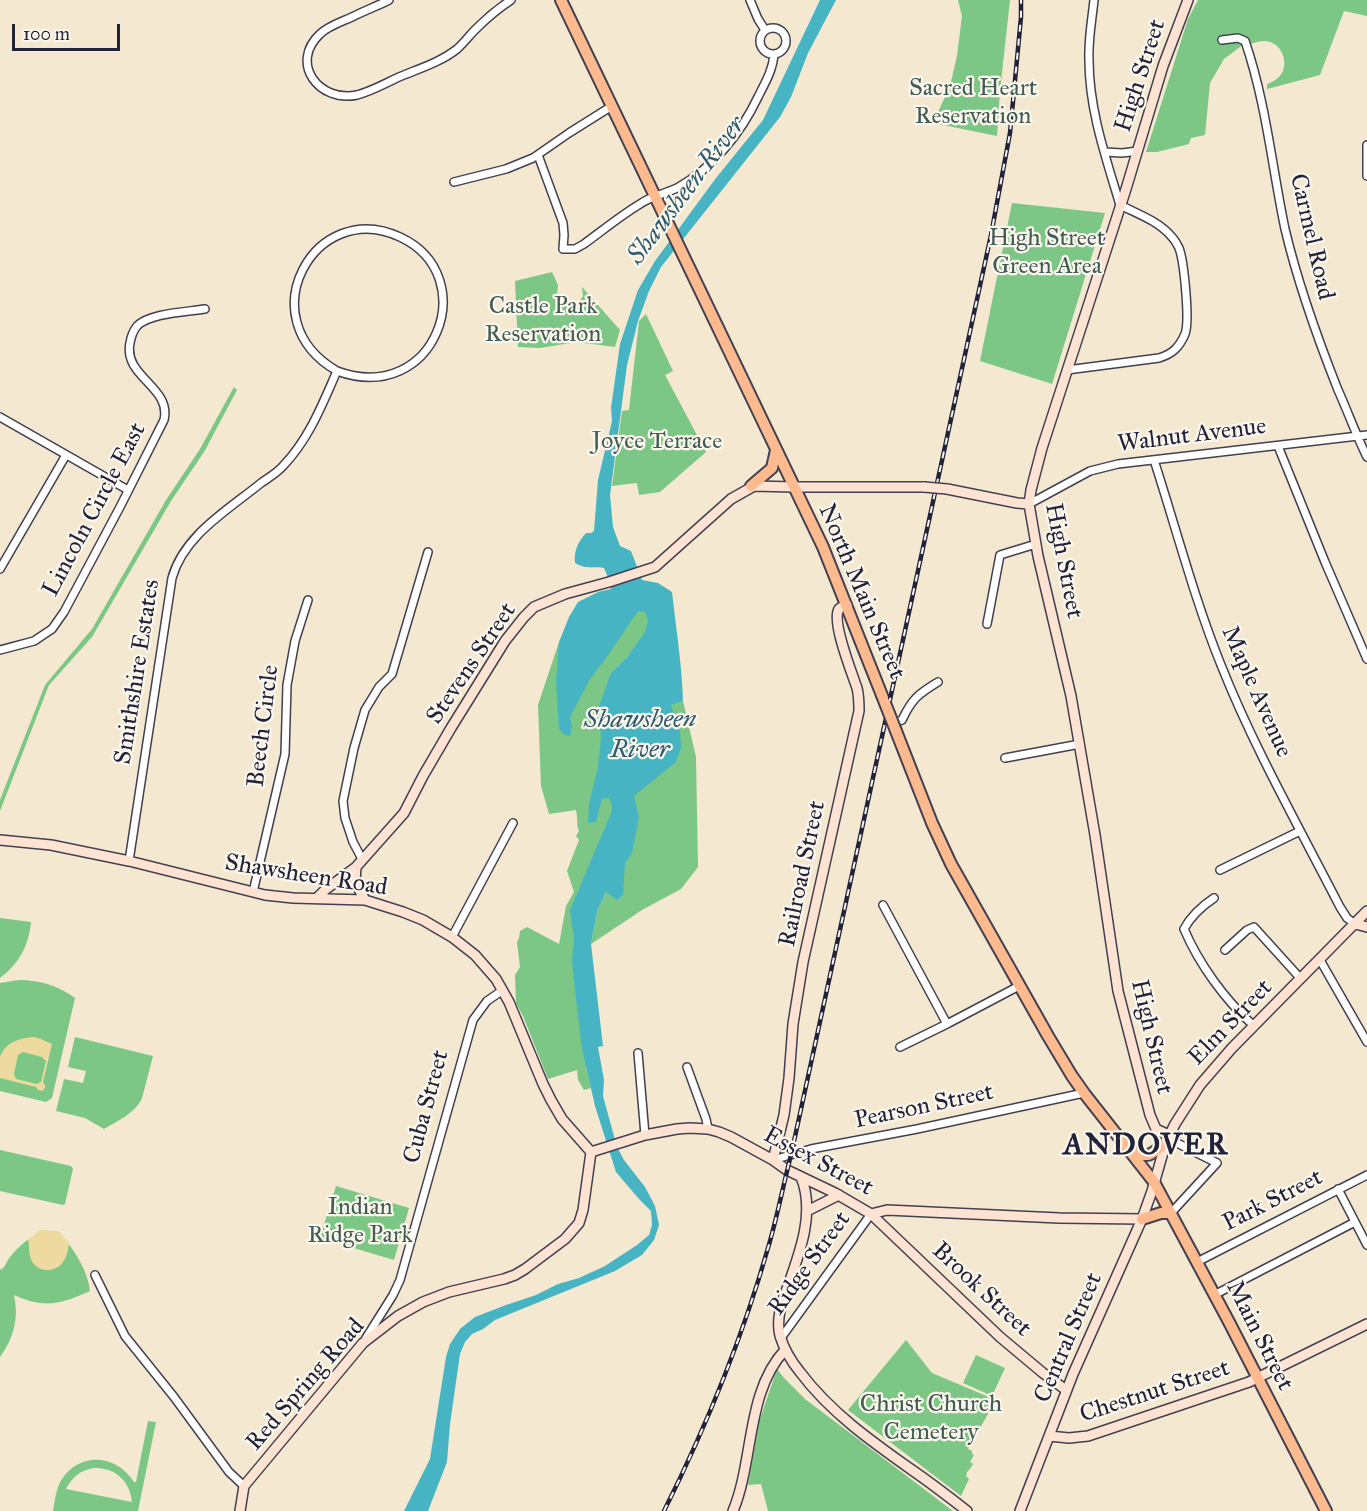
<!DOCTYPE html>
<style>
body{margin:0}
#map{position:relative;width:1367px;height:1511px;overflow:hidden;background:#f4e8d0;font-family:"IM FELL Great Primer",serif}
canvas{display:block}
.scale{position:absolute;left:12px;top:24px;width:108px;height:27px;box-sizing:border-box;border:3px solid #22223b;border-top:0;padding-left:8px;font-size:18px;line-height:21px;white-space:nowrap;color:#22223b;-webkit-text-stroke:4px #fbf7ec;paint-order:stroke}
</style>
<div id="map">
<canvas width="1367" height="1511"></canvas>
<div class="scale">100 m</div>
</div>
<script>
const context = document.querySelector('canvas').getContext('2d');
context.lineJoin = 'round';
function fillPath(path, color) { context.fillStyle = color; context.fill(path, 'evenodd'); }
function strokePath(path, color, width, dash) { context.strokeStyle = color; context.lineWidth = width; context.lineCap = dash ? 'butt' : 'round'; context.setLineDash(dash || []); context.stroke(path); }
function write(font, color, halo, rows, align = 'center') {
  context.font = font + ' "IM FELL Great Primer",serif'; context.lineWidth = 4.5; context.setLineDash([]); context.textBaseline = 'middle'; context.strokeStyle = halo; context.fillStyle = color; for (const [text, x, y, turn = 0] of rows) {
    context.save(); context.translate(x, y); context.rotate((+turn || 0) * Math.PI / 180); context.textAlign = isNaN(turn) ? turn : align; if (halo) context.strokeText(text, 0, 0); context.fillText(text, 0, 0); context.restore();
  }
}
fillPath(new Path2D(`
 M958 0H1010L1000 91 997 136 933 123 950 86 957 56 962 16Z
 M1198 0H1367V16L1344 11 1320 75 1267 89V84C1273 82 1278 79 1282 73 1289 60 1280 41 1264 41 1258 41 1251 44 1245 46L1244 44 1224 59 1210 83 1205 135 1191 138 1189 144 1157 152H1146L1188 19Z
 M1012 203 1105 213 1052 384 980 361Z
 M552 272 558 285 557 295 559 300 564 304 569 306 577 304 583 296 582 287 620 330 615 347 577 342 540 348 518 347 515 281Z
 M646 314 673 371 665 375 706 452 660 492 639 495 637 483 612 486 622 411 629 410 639 321Z
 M234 387 237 390 204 452 171 501 92 637 49 685 0 811V800L45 685 92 629 166 500 200 449Z
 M653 599 644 640 611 673 616 784 612 819 587 884 586 1067 591 1088 584 1090 578 1080 577 1070 548 1079 523 1016 516 1003 515 975 520 967 517 942 519 938 520 931 527 927 559 944 566 906 574 892 567 871 579 840 576 836 579 831C576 825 578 818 576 810L549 814 541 786 538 705 559 642 561 658Z
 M683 701 696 757 698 867 681 889 642 910 591 944 597 912 607 890 629 776 656 709Z
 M0 918 31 922C29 945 19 964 0 978Z
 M19 980C40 980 59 986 75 998L52 1098 46 1102 0 1091V983Z
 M75 1037 153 1056 142 1098C136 1113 117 1121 104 1129L85 1118 56 1111 64 1079 83 1083 86 1071 68 1067Z
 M0 1150 71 1166 73 1169 65 1204 63 1205 0 1191Z
 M336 1186 409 1208 394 1260 320 1238Z
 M42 1230 59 1232C73 1248 88 1270 90 1291 61 1304 45 1309 14 1295 19 1318 14 1338 0 1357V1268L1 1270C6 1266 6 1262 10 1257 18 1246 31 1237 42 1230Z
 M906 1340 932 1373 996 1400 976 1435 974 1434 968 1449 972 1451V1454L974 1455 970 1462 973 1464 970 1469 967 1472 966 1476 969 1479 961 1496 848 1410Z
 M976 1355 1005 1368 992 1396 963 1383Z
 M777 1369 784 1378 805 1399 953 1511H768L761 1484 748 1485 759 1422Z
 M148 1421 156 1422 138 1511H53C55 1500 56 1488 62 1479 81 1451 117 1455 134 1482H136ZM94 1468C115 1467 130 1481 132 1502L66 1489C72 1477 81 1470 94 1468Z`), '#7cc785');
fillPath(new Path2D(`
 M34 1037 41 1039 52 1044 43 1082 45 1085V1088L42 1091 38 1090 36 1087 0 1078C0 1071 0 1063 0 1057 5 1042 20 1038 34 1037ZM23 1052 42 1057 46 1061 41 1082 37 1084 16 1079 14 1074 18 1055Z
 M42 1230 59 1232 69 1243C68 1250 67 1257 63 1262 57 1272 40 1273 33 1263 28 1256 30 1247 28 1239Z`), '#eeda9e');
fillPath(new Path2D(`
 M820 0H836L808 53 791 97 780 117 661 267 649 291 638 321 627 365 610 495 613 527 620 546 631 551 642 580 658 583 672 592C676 628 682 665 683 701L671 705 680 732 681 748 676 762 634 796 639 817 632 853 625 863 623 895 617 900 606 892 597 912 591 944 603 1046 598 1047 604 1080 603 1096 617 1147 624 1160 645 1187 655 1206 659 1225 654 1240 642 1255 615 1271 495 1320 483 1329 472 1334 465 1342 460 1354 450 1424 447 1462 428 1511H404L430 1459 446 1357 450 1344 460 1329 475 1317 506 1305 536 1295 558 1284 579 1278 605 1266 637 1245 649 1235 652 1225 651 1211 639 1199 616 1172 595 1106 582 1049 575 991 572 960 574 939 570 910 612 811V805L609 798 602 799 596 822 588 823 589 804 598 767 601 739 599 706 611 673 628 656 645 632 648 620 645 612 638 611 606 658 590 679 570 717 572 727 570 736 563 734 559 728 556 681 559 642 569 617 578 602 598 592 611 589 610 582 604 568C592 566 587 570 575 563 574 550 578 542 586 533H591L594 531 598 480 612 421 611 408 620 344 638 290 655 261 716 178 763 120Z`), '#46b4c2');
const street = new Path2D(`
 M389 0C377 6 364 11 352 17 341 22 328 26 320 34 289 63 319 103 357 95 372 91 386 83 399 77 418 69 441 62 457 49 465 42 471 33 479 26 489 16 499 8 511 0
 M750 0 758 19 765 30
 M760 41a13 13 0 1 1 26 0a13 13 0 1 1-26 0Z
 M1222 40 1238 38 1245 41C1266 102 1272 167 1285 229 1298 284 1317 337 1338 390 1348 412 1356 435 1367 457
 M1367 145V176
 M1105 152 1122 153 1138 151
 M538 155 563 223 564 235 563 249H575L584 244C602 231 620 216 640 204 651 196 665 194 677 188 713 168 741 133 758 97 765 83 773 70 774 54
 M454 182 506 169 533 158 569 133 612 106
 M1067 370 1159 358C1172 354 1179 348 1185 334 1190 321 1184 261 1179 248 1177 244 1174 239 1171 236 1158 221 1138 214 1120 205 1106 158 1089 110 1089 60 1088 40 1092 20 1094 0
 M0 417 128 490
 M1278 446 1325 562 1367 659
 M1154 460C1176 528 1194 598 1221 665 1254 748 1299 827 1340 907L1347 918 1355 924
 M1029 504 1090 471 1118 464 1367 435
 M0 569 66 455
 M987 624 1000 555 1036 544
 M0 650 34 641 52 629 64 612 120 507 164 420C172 387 123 377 130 343 131 337 133 331 137 326 150 313 187 312 205 309
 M893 724 902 720C912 699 918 694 938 682
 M1005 758 1080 744
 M362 859 353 842 345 818 343 801 354 748 365 710 379 687 392 674 428 552
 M129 861 172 578C184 535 228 510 261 483 268 478 277 473 283 466 309 439 322 405 337 371 247 319 315 197 400 237 484 276 435 407 337 371
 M1220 870 1300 831
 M253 892 285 754 287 685 295 641 308 600
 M1214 898C1202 906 1191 916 1184 929 1199 964 1225 1000 1253 1025
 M883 905 947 1024
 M452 937 513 823
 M1225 950 1247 930 1254 927 1301 979
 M1320 960 1367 1042
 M900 1047 947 1024 1019 986
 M638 1053 645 1135
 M687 1067 706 1119 708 1129
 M1167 1138 1217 1163 1171 1213
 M773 1160 811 1149 917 1129 1084 1093
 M1338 1189 1367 1245
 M1197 1262 1367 1175
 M95 1275 125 1336 174 1397 229 1472 244 1486
 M1214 1295 1355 1222
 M366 1338 393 1295 400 1280 473 1020 487 1001 503 990
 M781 1338 871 1214`);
const secondary = new Path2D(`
 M947 489 1017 503 1029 504
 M0 840 51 845 129 861 265 895 293 898 365 900 403 912 423 920 452 937 475 955 496 979 509 1002 543 1084 551 1100 562 1119 591 1152
 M356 867 355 882 365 900
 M317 898 325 890 356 867 404 813 423 776 451 728 505 641 524 617 534 607 565 594 609 582 655 567 731 499 754 486 794 487H924
 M1355 924 1367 927
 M1169 1135 1156 1129 1150 1115 1118 991 1095 835 1071 696 1038 556 1029 504 1031 490 1042 448 1126 189 1163 66 1188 0
 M591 1152 645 1135 677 1129 690 1128 708 1129 719 1132 731 1137 773 1160 787 1170 835 1193 871 1214 1000 1337 1043 1373 1066 1390
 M773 1160 784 1115 789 1078 793 1024 803 962 859 711C859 703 859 696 857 688 852 673 831 621 839 609 840 607 844 606 847 605
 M801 1177C817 1216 796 1262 783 1300 779 1312 777 1324 780 1336 784 1349 791 1361 800 1372 830 1412 871 1441 912 1470 931 1483 949 1497 967 1511
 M807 1211 839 1195
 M871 1214 887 1210 1059 1218 1142 1219
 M1049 1436 1069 1438 1088 1436 1249 1382 1367 1324
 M240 1511 244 1486 363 1343 398 1316 423 1302 449 1292 504 1279 515 1275 525 1269 565 1239 579 1223 583 1210 591 1152
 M733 1511C754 1461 746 1391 785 1350
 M1020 1511 1073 1374 1142 1219 1152 1191 1166 1142 1175 1124 1200 1085 1232 1048 1367 911`);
const primary = new Path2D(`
 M561 0 823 547 885 703
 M751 486 772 468 776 450
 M896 731 932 823 951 864 1048 1036 1072 1076 1084 1093 1154 1182 1229 1322 1326 1511
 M1130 1151C1149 1159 1152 1155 1166 1142
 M1142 1219 1161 1213H1171`);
strokePath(street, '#424051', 10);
strokePath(secondary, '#424051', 12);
strokePath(primary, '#424051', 14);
strokePath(street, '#fff', 7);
strokePath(secondary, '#fee3d2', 9);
strokePath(primary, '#fcba8e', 10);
const rail = new Path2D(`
 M664 1511C706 1427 742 1339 768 1248 777 1218 783 1186 791 1155L991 235 1010 133 1021 17V0`);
strokePath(rail, '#22223b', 4.5);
strokePath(rail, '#fbf7ec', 2, [7]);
const secondaryBridge = new Path2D(`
 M924 487 947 489`);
const primaryBridge = new Path2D(`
 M885 703 896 731`);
strokePath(secondaryBridge, '#424051', 12, []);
strokePath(primaryBridge, '#424051', 14, []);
strokePath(secondaryBridge, '#fee3d2', 9);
strokePath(primaryBridge, '#fcba8e', 10);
write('24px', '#22223b', '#fbf7ec', [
 ["High Street",1141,76,-72],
 ["Carmel Road",1311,237,77],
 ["Walnut Avenue",1192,436,-7],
 ["Lincoln Circle East",95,510,-62],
 ["High Street",1063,561,79],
 ["North Main Street",861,592,67],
 ["Stevens Street",472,664,-56],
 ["Smithshire Estates",138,672,-81],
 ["Maple Avenue",1256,692,66],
 ["Beech Circle",264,726,-83],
 ["Railroad Street",803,874,-78],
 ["Shawsheen Road",306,876,9],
 ["Elm Street",1231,1023,-46],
 ["High Street",1151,1037,77],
 ["Cuba Street",427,1107,-75],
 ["Pearson Street",924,1107,-12],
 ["Essex Street",818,1162,28],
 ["Park Street",1273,1201,-27],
 ["Ridge Street",810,1264,-54],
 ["Brook Street",981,1290,43],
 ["Main Street",1259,1336,63],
 ["Central Street",1069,1338,-67],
 ["Red Spring Road",306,1385,-49],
 ["Chestnut Street",1155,1392,-18]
]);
write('24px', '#425c55', '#fbf7ec', [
 ["Sacred Heart",973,89],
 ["Reservation",973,117],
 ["High Street",1047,239],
 ["Green Area",1047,267],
 ["Castle Park",543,307],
 ["Reservation",543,335],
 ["Joyce Terrace",657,442],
 ["Indian",360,1208],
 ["Ridge Park",360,1236],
 ["Christ Church",931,1405],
 ["Cemetery",931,1433]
]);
write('italic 26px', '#305c71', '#fbf7ec', [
 ["Shawsheen River",687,191,-53],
 ["Shawsheen",640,721],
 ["River",640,751]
]);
context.letterSpacing = '1.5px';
write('bold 30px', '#22223b', '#fbf7ec', [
 ["ANDOVER",1146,1147]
]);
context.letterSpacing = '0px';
</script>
